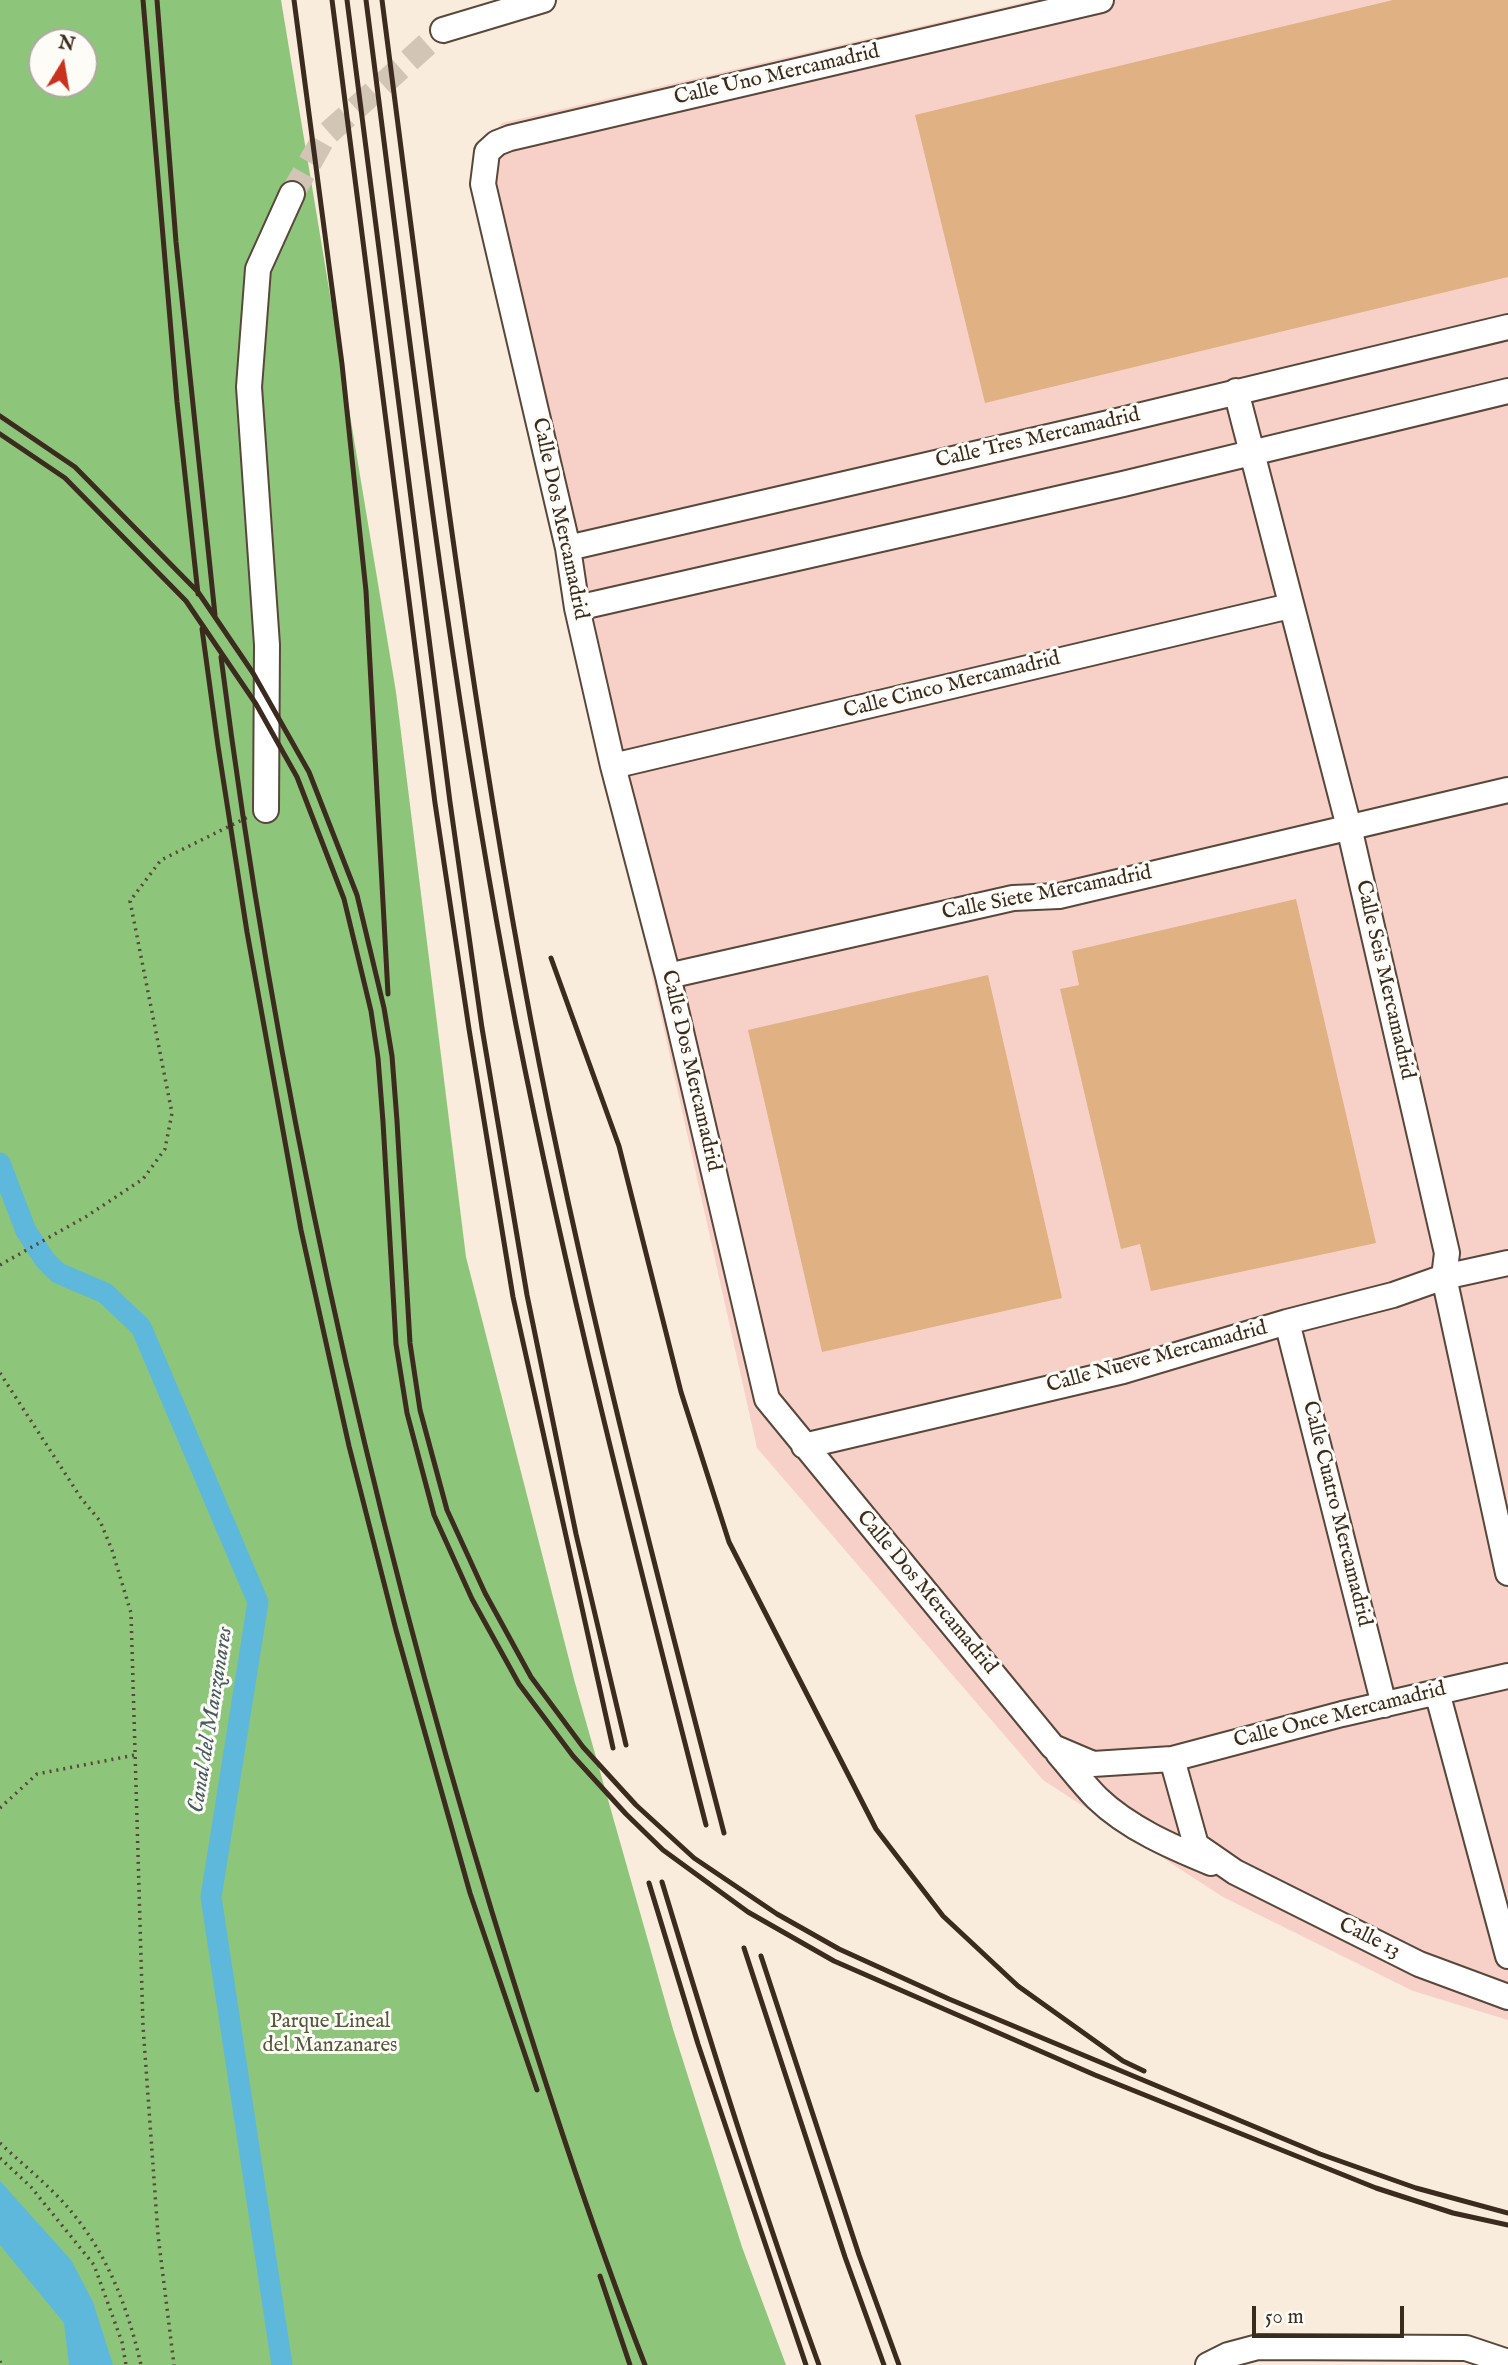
<!DOCTYPE html>
<style>
body{margin:0}
#map{position:relative;width:1508px;height:2365px;overflow:hidden;background:#f9ecdc;font-family:"IM FELL English",serif}
canvas{display:block}
.north{position:absolute;left:28px;top:28px;width:70px;height:70px;box-sizing:border-box;background:#fdfcf7;border:2px solid #afa8a0;border-radius:50%;rotate:11deg;font-size:19px;font-weight:700;line-height:28px;text-align:center;color:#3b2a1e}
.north::after{content:'';display:block;margin:auto;width:24px;height:32px;background:#c8321e;clip-path:polygon(50% 0,100% 100%,50% 72%,0 100%)}
.scale{position:absolute;left:1252px;top:2306px;width:152px;height:32px;box-sizing:border-box;border:4px solid #3b2a1e;border-top:0;padding-left:9px;font-size:21px;line-height:24px;white-space:nowrap;color:#3b2a1e;-webkit-text-stroke:5px #fdfcf7;paint-order:stroke}
</style>
<div id="map">
<canvas width="1508" height="2365"></canvas>
<div class="north">N</div>
<div class="scale">50 m</div>
</div>
<script>
const context = document.querySelector('canvas').getContext('2d');
context.lineJoin = 'round';
function fillPath(path, color) { context.fillStyle = color; context.fill(path, 'evenodd'); }
function strokePath(path, color, width, dash) { context.strokeStyle = color; context.lineWidth = width; context.lineCap = dash ? 'butt' : 'round'; context.setLineDash(dash || []); context.stroke(path); }
function write(font, color, halo, rows, align = 'center') {
  context.font = font + ' "IM FELL English",serif'; context.lineWidth = 6; context.setLineDash([]); context.textBaseline = 'middle'; context.strokeStyle = halo; context.fillStyle = color; for (const [text, x, y, turn = 0] of rows) {
    context.save(); context.translate(x, y); context.rotate((+turn || 0) * Math.PI / 180); context.textAlign = isNaN(turn) ? turn : align; if (halo) context.strokeText(text, 0, 0); context.fillText(text, 0, 0); context.restore();
  }
}
fillPath(new Path2D(`
 M1034 0H1508V2020L1413 1991 1223 1897 1043 1780 757 1448 474 175 483 149 502 123Z`), '#f7d1c8');
fillPath(new Path2D(`
 M0 0H281L396 692 466 1257 575 1683 673 2029 742 2247 786 2365H0ZM42 42H84V84H42Z`), '#8dc67a');
fillPath(new Path2D(`
 M0 2181 71 2260 93 2302 113 2365H69L64 2323 0 2245Z`), '#5db8db');
strokePath(new Path2D(`
 M0 1163 26 1231 45 1260 58 1273 105 1293 141 1327 258 1602 211 1897 282 2365`), '#5db8db', 21);
fillPath(new Path2D(`
 M1393 0H1508V277L985 403 915 115Z
 M1296 899 1376 1243 1151 1291 1140 1244 1121 1249 1060 989 1079 985 1072 951Z
 M988 975 1062 1298 822 1352 748 1030Z`), '#dfb183');
strokePath(new Path2D(`
 M292 194 325 136 443 30`), '#d3c5b6', 24, [24, 12]);
const minor = new Path2D(`
 M1101 0 510 138 497 143 487 152 483 184 568 548 577 608 613 766 668 976 767 1399 1053 1747 1093 1764 1172 1759 1342 1714 1508 1676
 M443 30 543 0
 M1236 391 1349 827 1447 1253 1444 1277 1508 1573
 M568 548 1109 423 1508 327
 M577 608 1123 484 1508 391
 M613 766 1290 606
 M266 810 267 645 249 387 258 269 292 194
 M668 976 1013 898 1059 896 1508 790
 M1287 1322 1384 1705
 M804 1446 1123 1371 1287 1322 1393 1295 1444 1277 1508 1263
 M1437 1692 1508 1956
 M1058 1753C1071 1768 1083 1784 1097 1798 1128 1828 1172 1847 1211 1863
 M1172 1759 1196 1845 1235 1872 1419 1964 1508 1997
 M1208 2365 1228 2355 1258 2347 1466 2348 1508 2362`);
strokePath(minor, '#58473a', 28);
strokePath(new Path2D(`
 M0 1265 87 1216 143 1179 165 1149 172 1113 130 901 161 860 248 817
 M0 1373 81 1498 100 1521 112 1550 131 1613 143 2026 158 2235 174 2365
 M0 1808 37 1774 135 1755
 M0 2143C23 2165 50 2186 70 2210 108 2255 128 2308 141 2365
 M0 2158 31 2187 94 2265 122 2342 126 2365
 M0 2361 1 2365`), '#58473a', 3.5, [2, 5]);
strokePath(minor, '#fff', 24);
strokePath(new Path2D(`
 M143 0 177 402 198 594
 M157 0 176 242 215 615
 M294 0 342 364 366 591 388 994
 M332 0 435 803 469 1029 513 1297 613 1748
 M347 0 450 802 482 1028 527 1295 576 1534 626 1745
 M366 0C410 343 450 686 516 1025 569 1294 638 1560 706 1825
 M382 0C426 341 467 682 531 1021 583 1294 654 1563 724 1833
 M0 416 75 467 198 592 253 673 309 772 357 895 384 1008 392 1056 397 1121 410 1343 420 1410 447 1510 485 1593 531 1677 583 1747 636 1805 694 1858 777 1914 839 1949 949 1999 1320 2154 1416 2188 1508 2213
 M0 434 65 478 186 601 256 704 297 777 344 899 371 1011 378 1058 383 1122 396 1344 407 1413 434 1515 472 1599 519 1684 573 1756 626 1814 663 1850 748 1912 834 1961 1095 2075 1376 2188 1453 2213 1508 2225
 M202 629 218 746 247 932 301 1230 349 1446 396 1630 470 1893 537 2090
 M221 657C275 1082 367 1502 492 1912 539 2064 587 2216 645 2365
 M551 958 619 1146 681 1392 729 1542 876 1829 943 1916 1018 1986 1123 2061 1144 2071
 M662 1882C711 2044 761 2206 819 2365
 M649 1883 698 2044 806 2365
 M744 1948 845 2257 884 2365
 M761 1956 859 2255 899 2365
 M600 2276 630 2365`), '#3b2a1e', 5);
write('21px', '#3b2a1e', '#fdfcf7', [
 ["Calle Uno Mercamadrid",777,76,-13],
 ["Calle Tres Mercamadrid",1038,439,-13],
 ["Calle Dos Mercamadrid",559,519,78],
 ["Calle Cinco Mercamadrid",952,686,-14],
 ["Calle Siete Mercamadrid",1047,894,-11],
 ["Calle Seis Mercamadrid",1384,980,77],
 ["Calle Dos Mercamadrid",690,1071,77],
 ["Calle Nueve Mercamadrid",1157,1358,-15],
 ["Calle Cuatro Mercamadrid",1336,1514,76],
 ["Calle Dos Mercamadrid",926,1593,50],
 ["Calle Once Mercamadrid",1340,1716,-14],
 ["Calle 13",1369,1939,26]
]);
write('21px', '#54593a', '#fdfcf7', [
 ["Parque Lineal",330,2023],
 ["del Manzanares",330,2047]
]);
write('italic 23px', '#475c60', '#fdfcf7', [
 ["Canal del Manzanares",212,1720,-81]
]);
</script>
